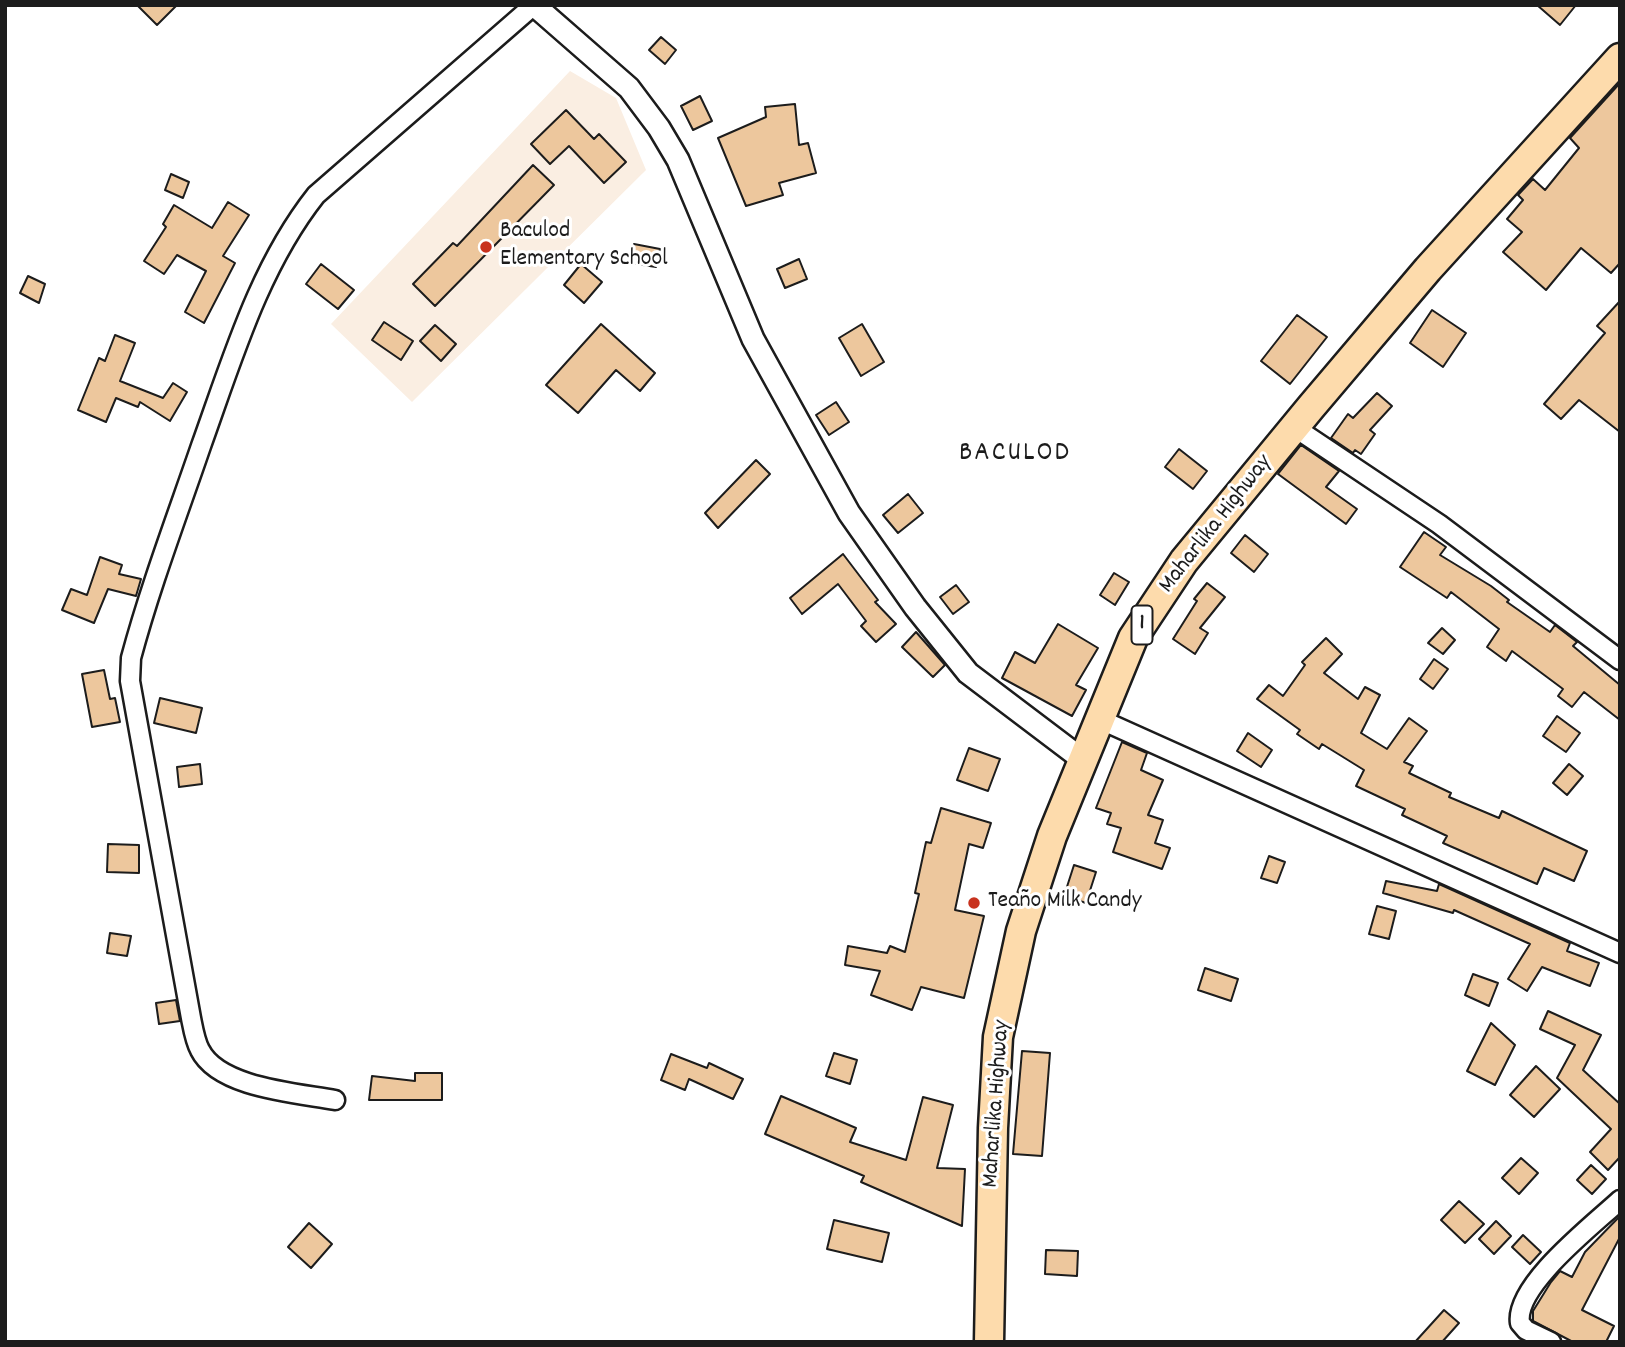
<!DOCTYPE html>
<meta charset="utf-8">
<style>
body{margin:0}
#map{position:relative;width:1625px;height:1347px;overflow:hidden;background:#fff;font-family:Dekko,sans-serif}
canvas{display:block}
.frame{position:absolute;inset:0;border:7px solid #1c1c1c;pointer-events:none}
</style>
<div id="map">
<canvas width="1625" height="1347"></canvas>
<div class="frame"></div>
</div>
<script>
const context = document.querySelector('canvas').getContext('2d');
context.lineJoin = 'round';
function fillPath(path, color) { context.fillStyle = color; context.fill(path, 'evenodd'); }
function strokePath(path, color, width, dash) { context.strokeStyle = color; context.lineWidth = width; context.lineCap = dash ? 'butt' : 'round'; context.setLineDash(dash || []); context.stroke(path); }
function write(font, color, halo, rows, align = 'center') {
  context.font = font + ' Dekko,sans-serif'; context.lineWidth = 6; context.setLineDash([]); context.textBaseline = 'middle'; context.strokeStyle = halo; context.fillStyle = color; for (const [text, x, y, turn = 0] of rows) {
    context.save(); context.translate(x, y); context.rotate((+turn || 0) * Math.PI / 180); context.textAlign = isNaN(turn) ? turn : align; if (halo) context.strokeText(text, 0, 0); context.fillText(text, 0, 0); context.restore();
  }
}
fillPath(new Path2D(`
 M570 71 616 98 646 170 412 402 331 324Z`), '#faeee2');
const building = new Path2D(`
 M137 5H177L157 25Z
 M1537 5H1576L1560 25Z
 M661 37 676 50 665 64 649 50Z
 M1620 83V263L1611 273 1581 248 1546 290 1503 252 1522 232 1507 219 1523 200 1518 195 1533 179 1545 190 1579 148 1570 138Z
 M700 96 712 121 693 130 681 106Z
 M795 104 799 145 808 143 816 173 779 183 783 195 746 206 718 138 766 117 765 107Z
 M566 110 594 139 599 134 626 162 604 183 569 146 550 164 531 144Z
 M533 165 554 185 435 306 413 284 453 243 457 246Z
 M171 174 189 182 183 198 165 190Z
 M228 202 249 215 223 256 235 263 204 323 185 312 206 271 177 255 164 274 144 261 166 227 163 224 174 205 212 228Z
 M634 244 660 249 656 267 630 263Z
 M799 259 807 279 785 288 777 269Z
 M321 264 354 290 338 309 306 284Z
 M581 264 602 282 584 303 564 285Z
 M28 276 45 284 39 303 20 293Z
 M1620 301V432L1579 400 1561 419 1544 404 1605 333 1597 326Z
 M1432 310 1466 333 1443 367 1410 343Z
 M1297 315 1327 337 1290 384 1261 361Z
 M384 322 413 341 401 360 372 340Z
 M601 324 655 373 640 391 616 370 578 413 546 385Z
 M862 324 884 362 861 376 839 338Z
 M435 325 456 344 441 361 420 341Z
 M115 335 135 343 120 381 163 398 173 383 187 392 170 421 140 402 138 407 116 398 106 422 78 410 99 358 105 361Z
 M1377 393 1392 406 1370 430 1375 434 1361 454 1355 450 1353 453 1331 438 1348 414 1353 418Z
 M836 402 849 422 829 435 816 415Z
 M1301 445 1339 471 1326 487 1357 509 1346 524 1278 474Z
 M1179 449 1207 471 1193 489 1165 467Z
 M756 460 770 474 718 528 705 513Z
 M908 494 923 513 898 533 883 515Z
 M1424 532 1446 547 1440 555 1491 586 1509 600 1507 602 1550 632 1555 625 1577 642 1573 646 1620 685V720L1584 692 1572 707 1558 696 1563 689 1512 651 1506 661 1487 647 1499 629 1451 592 1447 598 1400 567Z
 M1245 535 1268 554 1254 572 1231 553Z
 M843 554 878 600 875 602 896 624 876 642 861 626 866 621 838 584 802 614 790 598Z
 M100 557 122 565 119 574 141 579 136 596 108 589 94 623 62 610 71 589 87 595Z
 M1114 573 1129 582 1115 605 1100 595Z
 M1207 583 1225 597 1200 628 1208 633 1195 654 1173 639 1197 601 1194 599Z
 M956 585 969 602 953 614 940 597Z
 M1058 624 1098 648 1076 685 1086 690 1072 716 1002 678 1015 652 1035 663Z
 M1442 628 1455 640 1443 654 1428 643Z
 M916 632 945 665 933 677 902 647Z
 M1326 638 1342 654 1324 673 1358 699 1365 687 1380 695 1361 733 1387 749 1409 718 1427 731 1404 762 1413 766 1409 773 1451 793 1449 797 1499 818 1502 811 1587 851 1574 881 1544 868 1537 884 1443 843 1447 836 1402 815 1405 809 1356 786 1364 770 1322 744 1319 749 1297 734 1300 730 1257 699 1269 685 1283 696 1305 665 1302 662Z
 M1434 659 1448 669 1433 689 1420 679Z
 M104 670 110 699 115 698 120 722 92 727 82 674Z
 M160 698 202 708 196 733 154 723Z
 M1557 716 1580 733 1566 752 1543 736Z
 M1248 733 1272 750 1261 767 1237 751Z
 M1122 742 1147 753 1141 770 1163 780 1148 815 1163 820 1155 843 1170 848 1162 869 1113 852 1121 828 1107 824 1111 813 1096 808Z
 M969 748 1000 759 988 791 957 780Z
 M200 764 202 784 179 787 177 767Z
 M1569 764 1583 776 1567 795 1553 783Z
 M941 808 991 823 983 848 969 844 955 910 984 916 964 998 921 987 912 1010 871 995 880 971 845 965 848 946 887 953 890 946 905 952 919 894 915 893 926 842 931 843Z
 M108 844 139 845V873L107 872Z
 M1269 856 1285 862 1277 883 1261 878Z
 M1074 865 1096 872 1086 903 1064 896Z
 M1386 881 1437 891 1439 884 1570 943 1567 951 1599 963 1590 986 1542 967 1527 991 1508 979 1530 944 1454 910 1453 913 1383 893Z
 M1377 906 1396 911 1389 939 1369 934Z
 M110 933 131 936 127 956 107 953Z
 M1205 968 1238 979 1231 1001 1198 990Z
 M1473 974 1498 983 1489 1006 1465 995Z
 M176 1000 180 1021 159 1024 156 1003Z
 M1548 1011 1601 1035 1583 1070 1620 1104V1157L1608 1170 1590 1152 1611 1129 1557 1078 1575 1045 1540 1029Z
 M1491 1023 1515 1045 1495 1085 1467 1071Z
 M1022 1051 1050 1053 1042 1156 1013 1154Z
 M834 1053 857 1060 850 1084 826 1076Z
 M671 1054 707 1068 709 1063 743 1079 733 1099 689 1079 685 1090 661 1080Z
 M1536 1066 1560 1089 1534 1117 1510 1095Z
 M415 1073H442V1100H369L372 1076 415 1081Z
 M781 1096 856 1128 850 1142 906 1160 923 1097 953 1105 937 1168 965 1169 962 1226 861 1182 864 1176 765 1134Z
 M1521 1158 1538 1173 1519 1194 1502 1178Z
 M1591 1165 1606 1179 1592 1194 1577 1180Z
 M1459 1201 1484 1224 1465 1243 1441 1220Z
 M1620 1216V1237L1582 1310 1614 1326 1606 1342H1573L1533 1321V1311L1551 1282 1560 1271 1572 1277 1585 1252Z
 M834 1220 889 1233 882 1262 827 1249Z
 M1496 1221 1511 1236 1494 1254 1479 1239Z
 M309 1223 332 1244 311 1268 288 1247Z
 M1523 1235 1541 1252 1530 1264 1512 1247Z
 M1046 1250 1078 1251 1077 1276 1045 1274Z
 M1444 1310 1459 1323 1442 1342H1415Z`);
fillPath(building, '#edc79d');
strokePath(building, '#1c1c1c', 2);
const minor = new Path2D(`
 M1294 427 1439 524 1620 660
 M1099 719 1620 953
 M335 1100C297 1093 219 1088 200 1050 195 1041 193 1028 191 1018L130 681 131 658C150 587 177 516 201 446 232 360 259 267 316 195L534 5
 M1551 1342 1526 1330 1520 1323C1514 1286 1593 1225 1620 1200`);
const tertiary = new Path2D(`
 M534 5 629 88 659 128 678 160 753 339 849 513 915 607 968 673 1083 760`);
const trunk = new Path2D(`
 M989 1342 993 1128 998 1037 1021 931 1052 836 1133 638 1184 561 1311 407 1428 269 1620 58`);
strokePath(minor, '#1c1c1c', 23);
strokePath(tertiary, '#1c1c1c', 26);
strokePath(trunk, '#1c1c1c', 33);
strokePath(minor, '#fff', 18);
strokePath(tertiary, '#fff', 21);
strokePath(trunk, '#fddbac', 28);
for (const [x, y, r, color] of [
 [486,247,7,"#c8321e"],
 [974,903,7,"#c8321e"]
]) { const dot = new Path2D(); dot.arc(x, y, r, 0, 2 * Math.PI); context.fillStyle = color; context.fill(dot); strokePath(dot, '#fff', 2.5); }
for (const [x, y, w] of [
 [1142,625,21]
]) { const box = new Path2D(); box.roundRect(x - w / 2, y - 19.5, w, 39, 5); context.fillStyle = '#fff'; context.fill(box); strokePath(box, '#1c1c1c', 2); }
write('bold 23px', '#1c1c1c', null, [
 ["1",1142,625]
]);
write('24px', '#1c1c1c', '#fff', [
 ["Baculod",500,233],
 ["Elementary School",500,261],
 ["Teaño Milk Candy",988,903]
], 'left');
write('24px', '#1c1c1c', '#fff', [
 ["Maharlika Highway",1217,525,-52],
 ["Maharlika Highway",998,1104,-86]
]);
context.letterSpacing = '2px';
write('28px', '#1c1c1c', '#fff', [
 ["BACULOD",1015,455]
]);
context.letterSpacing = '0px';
</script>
